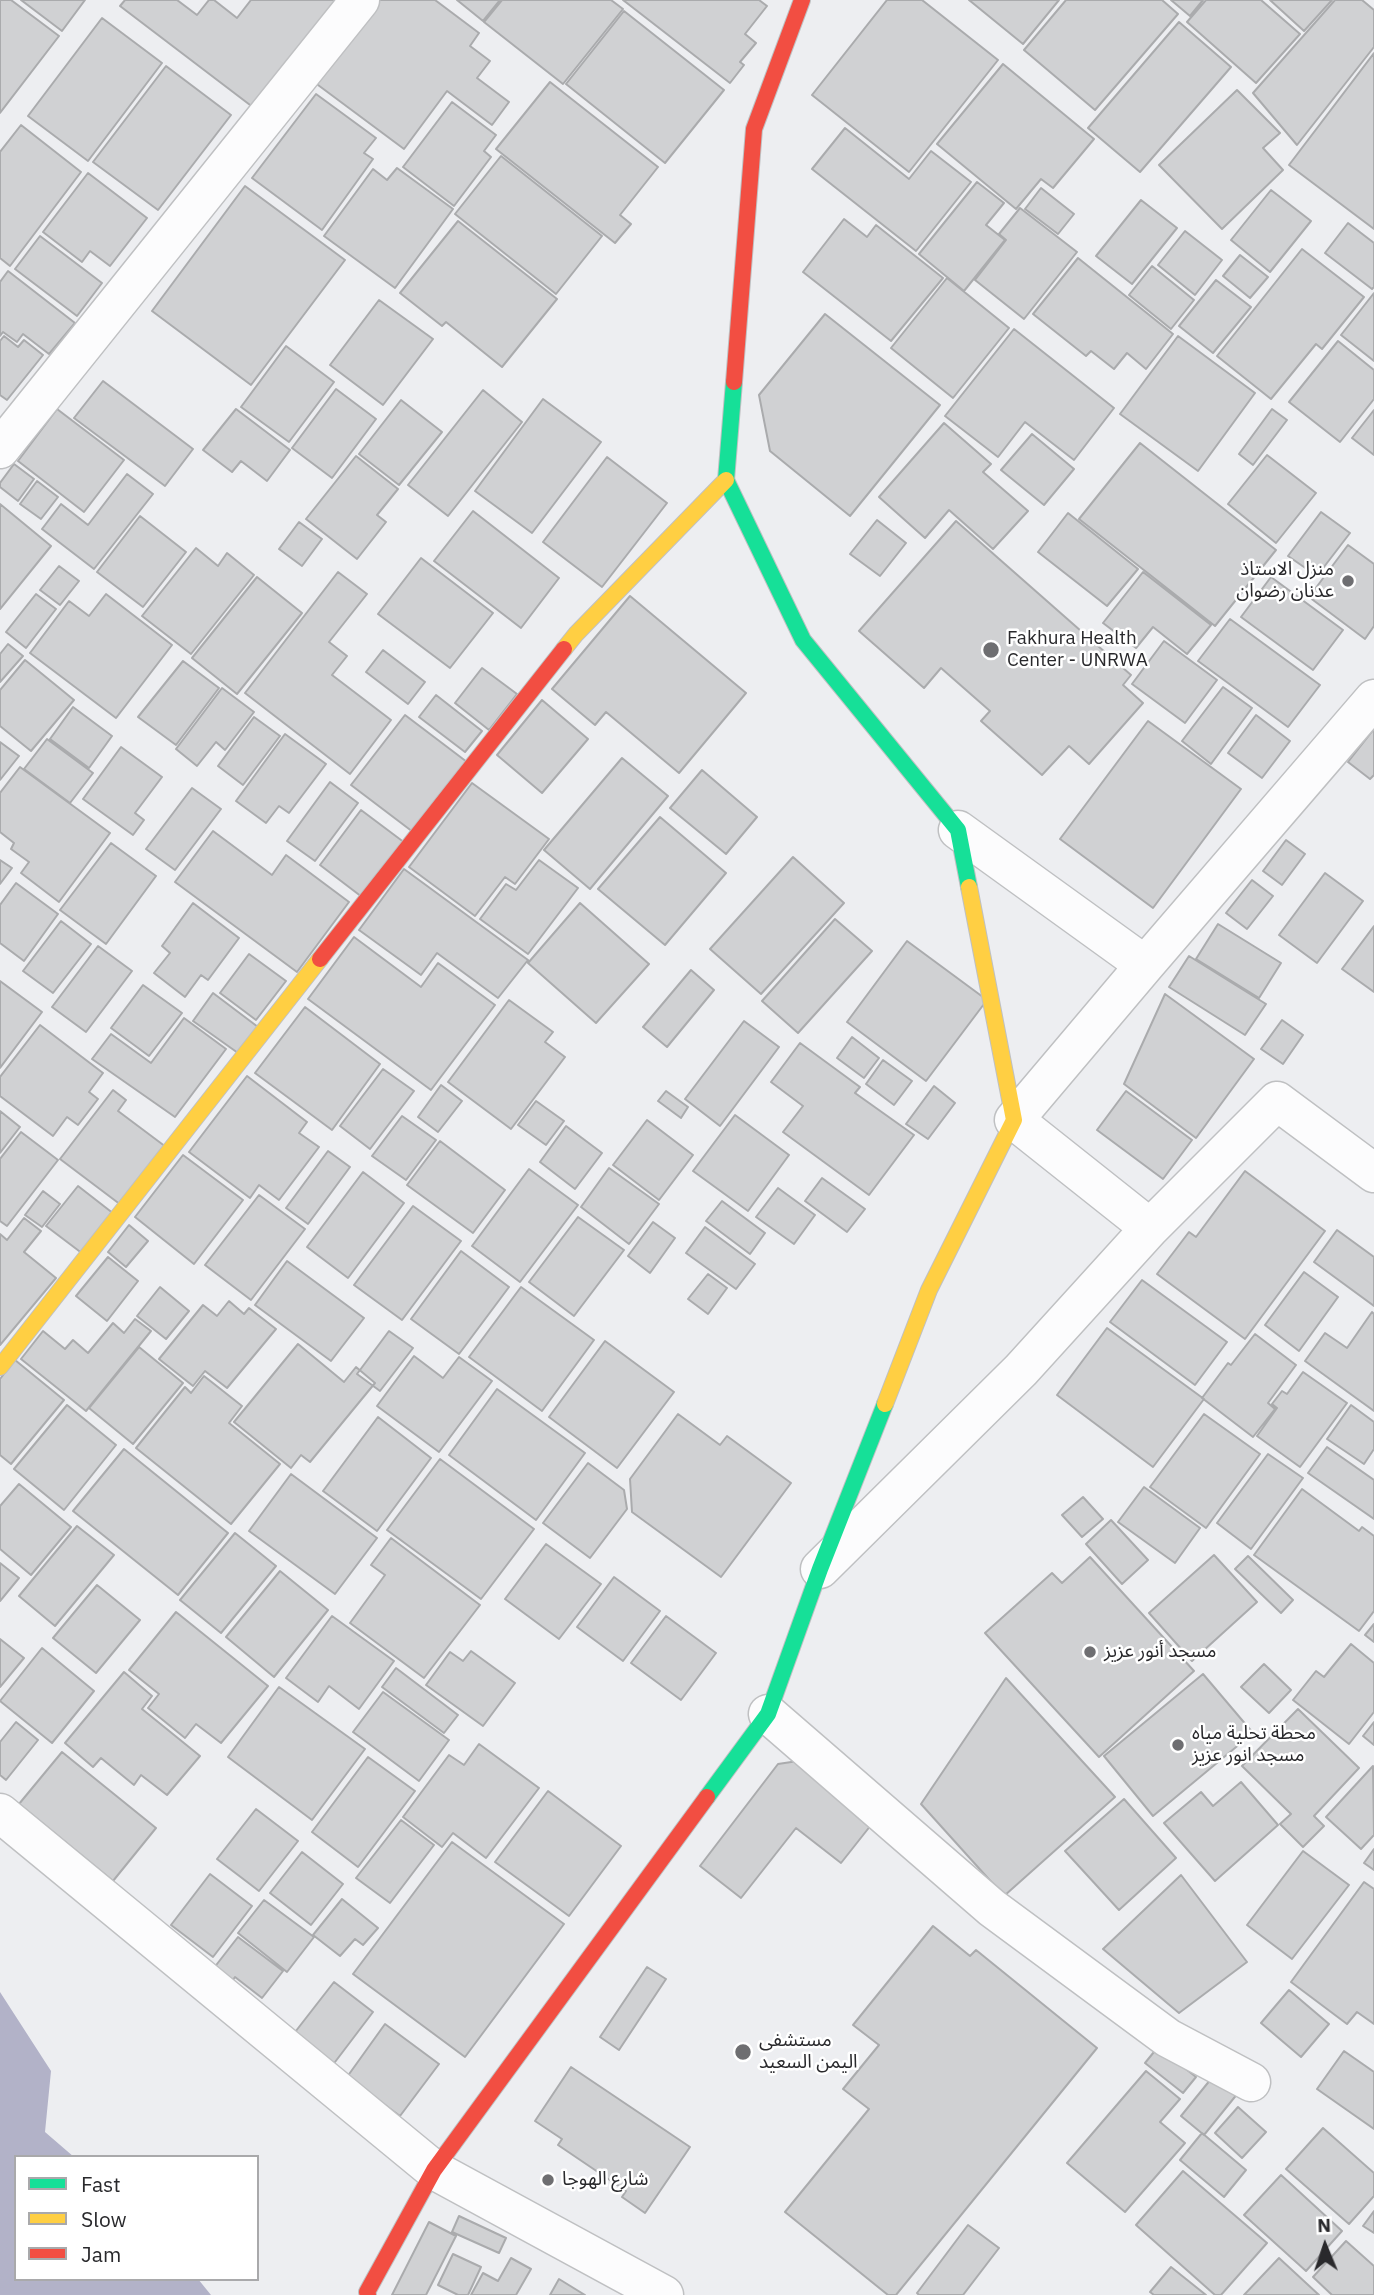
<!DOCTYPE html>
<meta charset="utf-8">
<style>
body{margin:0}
#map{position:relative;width:1374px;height:2295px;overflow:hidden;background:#edeef1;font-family:"IBM Plex Sans",sans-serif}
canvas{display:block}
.legend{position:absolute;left:14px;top:2155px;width:245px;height:126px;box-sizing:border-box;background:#fff;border:2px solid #a9a9ab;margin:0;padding:9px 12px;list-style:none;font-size:21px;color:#29292c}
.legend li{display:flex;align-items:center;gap:14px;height:35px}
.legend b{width:35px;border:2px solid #a9a9ab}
.north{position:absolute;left:1290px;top:2211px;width:70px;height:70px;-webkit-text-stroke:5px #fff;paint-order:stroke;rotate:358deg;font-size:19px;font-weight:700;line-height:28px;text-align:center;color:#29292c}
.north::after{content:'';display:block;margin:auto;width:24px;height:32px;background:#29292c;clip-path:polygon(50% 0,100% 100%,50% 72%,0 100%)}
</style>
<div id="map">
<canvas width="1374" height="2295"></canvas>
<ul class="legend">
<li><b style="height:9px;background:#16e098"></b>Fast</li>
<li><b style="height:9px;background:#ffcf43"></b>Slow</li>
<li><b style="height:9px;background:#f24e42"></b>Jam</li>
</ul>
<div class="north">N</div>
</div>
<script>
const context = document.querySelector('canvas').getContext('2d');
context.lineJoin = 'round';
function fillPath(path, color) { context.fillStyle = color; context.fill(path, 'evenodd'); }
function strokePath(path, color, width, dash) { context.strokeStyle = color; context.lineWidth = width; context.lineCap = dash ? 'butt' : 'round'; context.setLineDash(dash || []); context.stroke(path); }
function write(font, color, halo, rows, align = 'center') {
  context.font = font + ' "IBM Plex Sans","Noto Sans Arabic",sans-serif'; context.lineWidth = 5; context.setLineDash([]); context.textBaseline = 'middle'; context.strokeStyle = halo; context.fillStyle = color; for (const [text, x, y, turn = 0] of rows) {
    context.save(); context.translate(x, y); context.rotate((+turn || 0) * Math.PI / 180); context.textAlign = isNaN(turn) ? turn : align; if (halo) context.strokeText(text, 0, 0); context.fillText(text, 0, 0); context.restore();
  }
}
fillPath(new Path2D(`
 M0 1992 51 2071 45 2132 74 2157H16V2279H198L211 2295H0Z`), '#b2b2c8');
const building = new Path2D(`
 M0 0H11L59 36 0 113Z
 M21 0H85L62 31Z
 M125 0H177L197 15 209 0H214L237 18 251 0H336L254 108 120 6Z
 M375 0H435L479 33 470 46 490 61 477 78 509 102 492 125 447 91 404 149 314 82Z
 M457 0H500L483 21Z
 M502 0H611L623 9 563 84 484 22Z
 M623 0H759L767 6 745 34 756 43 740 62 744 65 730 83Z
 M887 0H922L998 60 909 172 812 95Z
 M969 0H1059L1023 44Z
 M1066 0H1162L1178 14 1095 110 1024 50Z
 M1171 0H1203L1190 16Z
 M1206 0H1261L1300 34 1256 83 1187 22Z
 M1270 0H1332L1304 31Z
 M1335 0H1362L1374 10V47L1297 145 1253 93Z
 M624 11 724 90 665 163 566 84Z
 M102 18 162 63 88 161 28 116Z
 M1179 22 1231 67 1140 172 1088 128Z
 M1374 53V229L1289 165Z
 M1003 64 1094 139 1053 188 1041 179 1016 209 937 144Z
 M166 66 231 115 158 210 93 162Z
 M550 82 658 167 620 215 631 224 615 243 496 149Z
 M1237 90 1280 133 1263 148 1283 170 1222 229 1159 165Z
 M316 94 376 138 364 153 373 159 322 230 252 178Z
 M452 102 496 135 484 151 491 157 454 206 403 167Z
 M21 125 81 172 10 266 0 258V152Z
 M845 128 909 179 931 151 971 182 916 251 812 169Z
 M501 156 602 236 556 294 455 214Z
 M397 168 453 209 395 288 324 236 373 169 387 180Z
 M88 173 147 218 110 266 90 251 82 262 43 232Z
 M977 182 1004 203 986 225 1005 240 964 291 919 254Z
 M245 186 345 260 251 385 152 311Z
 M1041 188 1074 214 1058 234 1025 209Z
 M1271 190 1311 221 1270 272 1231 240Z
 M1141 200 1177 228 1132 284 1096 256Z
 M1020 208 1077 252 1024 319 975 280 1006 240 999 234Z
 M844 219 867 237 876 225 943 278 891 341 803 272Z
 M458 221 557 299 502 367 446 322 442 326 400 293Z
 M1348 223 1374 243V287L1372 289 1325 253Z
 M1185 231 1222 260 1195 295 1158 265Z
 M40 236 102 283 77 316 15 269Z
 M1302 249 1364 297 1322 349 1316 344 1271 399 1217 356Z
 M1240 255 1268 277 1250 298 1223 276Z
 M1078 258 1173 334 1146 369 1127 353 1114 369 1091 351 1086 356 1033 314Z
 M1152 266 1194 300 1171 329 1129 295Z
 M8 271 75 323 49 354 23 334 17 342 3 332 0 336V282Z
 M947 278 1009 328 953 398 891 348Z
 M1216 280 1251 307 1213 353 1179 326Z
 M1374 293V361L1341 335Z
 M379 300 433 339 383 405 330 365Z
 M825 314 940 405 850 516 770 451 759 395Z
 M1014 329 1114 408 1074 460 1025 422 998 457 945 416Z
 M4 336 18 347 24 340 43 355 7 400 0 395V341Z
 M1178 336 1255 393 1198 471 1120 414Z
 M1338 341 1374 370V399L1340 442 1289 402Z
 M286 346 334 382 289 442 241 407Z
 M103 381 193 449 165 486 74 418Z
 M336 389 376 419 332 478 292 448Z
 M483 390 522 422 448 516 408 485Z
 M543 399 601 442 532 533 475 491Z
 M401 400 442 432 399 485 359 454Z
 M57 409 124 460 84 512 18 461Z
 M236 409 290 450 267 481 241 461 232 472 203 450Z
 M1272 409 1287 420 1253 465 1239 454Z
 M1374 410V455L1352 438Z
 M944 423 991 464 983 472 1028 511 993 549 949 510 925 538 879 497Z
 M1032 434 1074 469 1044 505 1001 470Z
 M1140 443 1276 550 1215 626 1079 519Z
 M1267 455 1316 493 1276 543 1228 504Z
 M356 456 398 489 377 515 386 522 357 559 306 519Z
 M607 457 667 503 602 587 543 542Z
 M14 464 34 479 18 501 0 487V483Z
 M127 474 153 494 94 569 42 529 61 504 88 525Z
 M37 481 58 497 41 519 20 504Z
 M0 504 51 546 0 609Z
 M473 511 559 578 521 628 434 561Z
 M1321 512 1350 533 1317 576 1288 556Z
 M1068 513 1138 569 1107 606 1038 552Z
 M140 516 186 552 143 607 97 572Z
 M877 520 906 543 880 576 850 554Z
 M956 521 1131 675 1123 685 1143 703 1089 764 1069 746 1042 775 981 721 990 711 941 668 924 688 859 631Z
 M299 522 322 539 302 566 279 549Z
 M1348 545 1374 564V626L1365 639 1309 597Z
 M196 548 218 566 227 553 254 575 191 654 142 616Z
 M421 558 493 613 450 668 378 614Z
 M59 566 79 581 60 605 40 590Z
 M338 572 367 594 329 642 347 656 332 675 391 720 350 774 245 693Z
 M1143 572 1211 625 1187 654 1153 627 1136 648 1103 623Z
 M257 577 302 613 237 694 192 658Z
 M1271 577 1343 630 1313 670 1241 617Z
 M36 594 56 609 26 648 6 632Z
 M106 594 172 645 116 718 30 653 69 601 89 616Z
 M630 596 746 693 679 773 606 712 595 725 552 689Z
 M1230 619 1320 685 1288 727 1198 661Z
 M1164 641 1217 680 1185 723 1132 684Z
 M8 644 23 656 0 682V654Z
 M383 650 425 682 408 704 366 672Z
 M25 660 74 700 31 751 0 726V690Z
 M183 661 219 688 176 745 138 717Z
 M482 668 517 694 489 730 455 703Z
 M1223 687 1252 708 1211 764 1182 741Z
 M222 688 254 712 225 750 216 742 197 766 176 749Z
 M436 695 482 731 465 752 419 717Z
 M542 700 588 739 542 793 497 755Z
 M73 707 112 736 89 768 50 739Z
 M405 715 467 762 413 832 351 785Z
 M1256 715 1290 741 1262 778 1228 753Z
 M254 717 280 736 243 785 218 766Z
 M1148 721 1241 789 1153 908 1060 839Z
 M1374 729V775L1370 779 1348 762Z
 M285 734 326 764 289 813 279 806 266 823 236 801Z
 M47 739 93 773 70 803 24 769Z
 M0 742 19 756 0 780Z
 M121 747 162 777 135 813 144 820 133 835 83 799Z
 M622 758 668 796 590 889 544 850Z
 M20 767 110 833 59 902 21 873 29 862 11 849 14 843 0 832V793Z
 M702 770 757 817 726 854 670 808Z
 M330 782 358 803 315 861 287 841Z
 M472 783 549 839 515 884 505 877 475 916 409 867Z
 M192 788 221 809 175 870 146 849Z
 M361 810 405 843 362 897 320 865Z
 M660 817 726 873 665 945 598 889Z
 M213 831 272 875 286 855 349 902 297 972 175 882Z
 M1286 840 1305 854 1282 885 1263 871Z
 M111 843 156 876 106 944 60 910Z
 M793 857 844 903 761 994 710 949Z
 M0 860 12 868 0 884Z
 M539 860 578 888 528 954 480 919 506 884 516 890Z
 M404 869 528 960 498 998 437 953 421 975 359 930Z
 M1325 873 1363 901 1317 963 1279 935Z
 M1252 880 1273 896 1247 929 1226 913Z
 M16 883 58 914 24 961 0 943V905Z
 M193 903 239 938 208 980 201 975 185 997 154 973 170 953 162 946Z
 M580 903 649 964 596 1023 528 963Z
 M835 919 872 951 798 1033 762 1001Z
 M61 921 91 944 53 993 23 971Z
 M1218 924 1281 963 1259 998 1196 959Z
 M1374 926V992L1342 969Z
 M354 937 421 987 438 963 495 1005 431 1090 308 999Z
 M907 941 987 1000 926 1081 847 1022Z
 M98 946 132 971 86 1032 52 1007Z
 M249 954 286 981 256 1020 220 993Z
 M1189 956 1266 1004 1245 1035 1169 987Z
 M691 970 714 990 667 1047 643 1027Z
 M0 981 42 1012 0 1068Z
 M143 985 182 1013 149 1056 111 1028Z
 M213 993 258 1027 238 1053 193 1021Z
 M1165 994 1254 1059 1196 1138 1124 1084Z
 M509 1000 553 1032 545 1042 565 1057 511 1129 448 1082Z
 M305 1007 380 1064 332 1130 255 1073Z
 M184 1018 226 1049 175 1117 92 1059 111 1034 151 1063Z
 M1282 1020 1303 1035 1283 1064 1261 1049Z
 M744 1021 779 1047 720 1126 685 1099Z
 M40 1025 103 1073 89 1092 98 1099 78 1125 67 1117 53 1136 0 1096V1077Z
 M852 1037 879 1058 864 1078 837 1058Z
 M800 1043 860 1087 855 1093 914 1135 869 1195 783 1132 803 1106 771 1082Z
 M883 1060 912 1081 894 1105 866 1084Z
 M383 1069 414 1091 370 1149 340 1126Z
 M247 1076 307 1122 299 1133 319 1147 279 1200 259 1185 250 1198 189 1152Z
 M441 1085 462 1101 438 1132 418 1117Z
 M934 1086 955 1103 928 1139 906 1124Z
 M113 1090 126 1100 118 1111 166 1147 121 1205 60 1159Z
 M666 1091 688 1107 681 1118 658 1101Z
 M1126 1091 1192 1140 1163 1179 1097 1130Z
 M536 1101 564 1121 546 1145 518 1125Z
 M0 1111 20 1127 0 1153Z
 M735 1115 789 1155 748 1211 693 1171Z
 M402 1116 436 1140 406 1180 372 1156Z
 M647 1120 693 1155 659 1200 613 1165Z
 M566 1126 602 1153 575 1189 540 1162Z
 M21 1132 58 1160 7 1226 0 1221V1159Z
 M440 1141 505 1190 473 1233 407 1185Z
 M328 1151 350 1167 308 1224 286 1208Z
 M183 1155 243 1200 194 1264 135 1217Z
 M609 1168 659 1204 629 1244 581 1207Z
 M529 1169 578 1205 520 1282 472 1246Z
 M1245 1171 1325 1231 1245 1339 1157 1274 1189 1232 1196 1237Z
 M363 1172 404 1203 348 1278 307 1247Z
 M822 1178 865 1209 847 1232 805 1201Z
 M78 1186 114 1214 83 1254 46 1226Z
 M778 1188 815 1215 794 1244 756 1217Z
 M43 1191 60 1204 42 1227 25 1215Z
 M259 1195 305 1229 251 1300 205 1265Z
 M722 1201 765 1233 750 1254 706 1221Z
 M413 1206 461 1241 402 1320 354 1285Z
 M578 1217 624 1250 574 1316 529 1282Z
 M24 1218 41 1231 24 1252 56 1278 0 1345V1234L7 1240Z
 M653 1222 675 1238 650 1273 628 1256Z
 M129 1225 148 1241 126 1267 108 1252Z
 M705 1227 755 1264 736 1289 686 1253Z
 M1337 1230 1374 1257V1306L1314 1262Z
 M461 1251 509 1287 459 1354 411 1319Z
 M108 1257 138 1281 107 1321 76 1296Z
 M287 1261 364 1318 331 1361 255 1305Z
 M1304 1272 1338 1297 1299 1351 1265 1325Z
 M708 1274 727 1288 708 1314 688 1299Z
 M1142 1280 1227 1342 1195 1385 1110 1322Z
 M160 1287 189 1311 166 1339 137 1316Z
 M521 1287 594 1340 542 1411 469 1357Z
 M229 1301 244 1314 249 1308 276 1329 227 1388 205 1371 193 1386 159 1359 203 1305 217 1316Z
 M1372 1312 1374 1314V1411L1305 1361 1325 1333 1347 1348Z
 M135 1319 151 1331 86 1411 21 1359 43 1331 65 1349 73 1340 88 1353 113 1323 124 1333Z
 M1107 1328 1204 1399 1153 1467 1057 1395Z
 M389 1331 413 1348 380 1391 357 1374Z
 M1255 1334 1296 1365 1268 1403 1275 1409 1253 1437 1202 1398 1228 1363 1231 1365Z
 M605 1341 674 1392 617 1468 549 1417Z
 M298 1344 344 1382 356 1367 375 1383 310 1462 301 1455 291 1468 234 1422Z
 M139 1347 183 1383 133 1444 89 1408Z
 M414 1356 443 1378 459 1357 492 1381 439 1452 377 1406Z
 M15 1360 64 1400 11 1464 0 1455V1379Z
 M1303 1372 1347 1403 1300 1467 1257 1436 1277 1408 1272 1404 1282 1391 1287 1394Z
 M204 1376 242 1406 229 1423 280 1464 231 1524 136 1448 185 1387 191 1393Z
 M497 1389 585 1453 536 1520 449 1455Z
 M67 1405 116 1445 64 1510 14 1469Z
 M1351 1405 1374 1422V1449L1364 1464 1327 1439Z
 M678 1414 720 1445 727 1436 791 1483 721 1577 632 1512 630 1479Z
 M1204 1414 1260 1454 1206 1528 1150 1487Z
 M378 1417 431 1458 377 1531 323 1491Z
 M1327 1447 1374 1480V1519L1308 1473Z
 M124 1449 228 1533 178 1595 73 1511Z
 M1268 1454 1303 1478 1251 1549 1217 1523Z
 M440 1459 534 1529 481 1599 387 1530Z
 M588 1463 624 1490 627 1509 590 1558 543 1523Z
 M291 1474 377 1538 335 1594 249 1531Z
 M19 1484 71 1527 31 1575 0 1549V1506Z
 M1144 1487 1200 1528 1175 1563 1118 1522Z
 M1302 1489 1359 1531 1362 1527 1374 1536V1611L1359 1631 1254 1555Z
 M1083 1497 1103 1519 1082 1537 1062 1515Z
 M1111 1520 1148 1560 1122 1584 1086 1544Z
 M77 1526 114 1555 55 1626 19 1596Z
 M235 1533 276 1566 221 1633 180 1600Z
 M391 1538 480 1605 424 1678 350 1623 385 1575 371 1565Z
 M546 1544 601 1584 559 1639 505 1599Z
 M1214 1555 1257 1602 1192 1661 1149 1613Z
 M1248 1556 1293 1600 1281 1613 1235 1569Z
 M1090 1557 1194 1671 1099 1757 985 1633 1052 1573 1062 1583Z
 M0 1563 19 1578 0 1601Z
 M280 1571 328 1610 274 1677 226 1637Z
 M614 1577 660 1611 623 1661 577 1627Z
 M97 1585 140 1620 96 1673 53 1638Z
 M176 1612 268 1686 221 1743 196 1724 185 1738 148 1708 159 1694 129 1670Z
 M332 1616 394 1661 359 1709 329 1686 318 1702 286 1678Z
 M666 1616 716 1653 681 1700 631 1663Z
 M1374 1624V1642L1365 1635Z
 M0 1639 24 1658 0 1687Z
 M1351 1644 1374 1663V1712L1349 1744 1293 1700 1316 1671 1324 1677Z
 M42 1648 94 1691 52 1743 0 1701Z
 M471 1651 515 1683 483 1726 426 1685 450 1652 463 1661Z
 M1264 1664 1291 1690 1269 1713 1241 1687Z
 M396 1668 458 1715 444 1733 382 1687Z
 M124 1672 152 1696 142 1709 200 1756 167 1795 141 1775 134 1785 101 1758 93 1767 65 1743Z
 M1203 1674 1253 1733 1153 1816 1104 1756Z
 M1006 1678 1115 1797 1004 1896 921 1804Z
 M279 1687 365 1749 312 1820 228 1757Z
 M383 1692 449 1740 419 1781 353 1732Z
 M1298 1709 1359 1768 1314 1816 1324 1826 1303 1847 1280 1824 1291 1814 1242 1766Z
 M16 1722 38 1740 6 1780 0 1775V1742Z
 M1374 1722V1745L1363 1736Z
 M479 1744 539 1788 486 1858 453 1833 442 1847 403 1817 449 1755 464 1765Z
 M62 1752 156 1828 113 1881 19 1804Z
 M368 1757 415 1791 358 1867 312 1832Z
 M798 1761 875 1820 841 1863 796 1828 741 1898 700 1866 778 1764Z
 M1373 1766 1374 1835 1361 1849 1326 1817Z
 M1241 1782 1278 1825 1215 1881 1164 1823 1201 1792 1213 1806Z
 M548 1791 621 1846 569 1916 495 1862Z
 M1124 1799 1176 1858 1119 1910 1065 1851Z
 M256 1809 298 1841 259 1891 217 1859Z
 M401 1820 434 1845 390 1903 356 1878Z
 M452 1842 564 1924 465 2057 353 1974Z
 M1374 1849V1870L1364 1863Z
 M1303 1851 1349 1885 1292 1959 1247 1925Z
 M302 1852 343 1884 311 1925 270 1893Z
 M210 1874 252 1906 213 1957 171 1925Z
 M1181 1875 1247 1962 1179 2013 1103 1949Z
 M1364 1882 1374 1889V2024L1357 2012 1347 2024 1291 1982Z
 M342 1899 378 1928 363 1945 355 1939 340 1956 313 1935Z
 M264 1900 314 1937 287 1972 238 1933Z
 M933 1926 970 1956 976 1950 1097 2048 896 2295H888L785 2212 869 2109 843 2089 879 2045 853 2025Z
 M238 1937 283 1971 262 1998 235 1977 228 1987 210 1973Z
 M647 1967 666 1979 619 2050 600 2037Z
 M334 1982 373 2012 332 2066 292 2036Z
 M1289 1990 1329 2024 1301 2057 1261 2023Z
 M385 2024 439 2064 400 2116 347 2077Z
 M1158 2047 1196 2077 1183 2093 1145 2063Z
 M1344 2051 1374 2072V2129L1317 2089Z
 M571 2067 690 2147 645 2213 622 2197 626 2191 558 2145 562 2139 535 2121Z
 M1146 2071 1180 2099 1160 2122 1185 2143 1125 2212 1067 2163Z
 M1215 2074 1238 2093 1204 2135 1181 2116Z
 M1238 2107 1266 2132 1242 2158 1215 2133Z
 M1323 2128 1374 2173V2196L1349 2224 1286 2169Z
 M1202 2133 1246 2170 1224 2197 1180 2160Z
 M1183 2171 1267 2243 1221 2295H1215L1136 2225Z
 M1281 2175 1342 2231 1306 2271 1244 2215Z
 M1374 2211V2233L1363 2226Z
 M459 2216 506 2238 499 2253 452 2232Z
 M429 2222 456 2236 426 2295H392Z
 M968 2225 999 2248 963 2295H919L917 2293Z
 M1346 2241 1374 2266V2295H1332L1313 2277Z
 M453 2254 481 2267 468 2295H458L438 2285Z
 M511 2258 531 2269 516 2295H471L483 2273 498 2281Z
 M1279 2258 1319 2295H1244Z
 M1171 2267 1206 2295H1154L1150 2292Z
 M559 2279 585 2295H550Z`);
fillPath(building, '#d0d1d3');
strokePath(building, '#aaabad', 2);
const street = new Path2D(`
 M0 449 360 0
 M958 830 1145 965
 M1150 1228 1014 1120 1145 965 1374 699
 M820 1569 1021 1370 1150 1228 1277 1101 1374 1173
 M768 1714 992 1908 1168 2038 1251 2082
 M0 1813 434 2170 664 2295`);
const fast = new Path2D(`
 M734 382 726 480 803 640 958 830 969 887
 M707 1797 768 1714 820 1569 885 1404`);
const slow = new Path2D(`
 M564 649 576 634 726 480
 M0 1367 320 959
 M885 1404 929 1290 1014 1120 969 887`);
const jam = new Path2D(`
 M734 382 754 129 802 0
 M320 959 564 649
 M368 2295 367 2292 434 2170 707 1797`);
strokePath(street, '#bfc0c2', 41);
strokePath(fast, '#bfc0c2', 18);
strokePath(slow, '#bfc0c2', 18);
strokePath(jam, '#bfc0c2', 18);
strokePath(street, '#fcfcfd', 38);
strokePath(fast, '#16e098', 16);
strokePath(slow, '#ffcf43', 16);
strokePath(jam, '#f24e42', 16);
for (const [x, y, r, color] of [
 [1348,581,7,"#6e6e71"],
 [991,650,9,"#6e6e71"],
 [1090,1652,7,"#6e6e71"],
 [1178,1745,7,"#6e6e71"],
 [743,2052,9,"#6e6e71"],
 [548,2180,7,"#6e6e71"]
]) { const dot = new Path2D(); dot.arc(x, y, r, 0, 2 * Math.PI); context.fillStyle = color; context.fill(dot); strokePath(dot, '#fff', 2.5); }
write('19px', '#29292c', '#fff', [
 ["منزل الاستاذ",1334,570,"right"],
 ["عدنان رضوان",1334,592,"right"],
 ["Fakhura Health",1007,639],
 ["Center - UNRWA",1007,661],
 ["مسجد أنور عزيز",1104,1652],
 ["محطة تحلية مياه",1192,1734],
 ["مسجد انور عزيز",1192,1756],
 ["مستشفى",759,2041],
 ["اليمن السعيد",759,2063],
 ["شارع الهوجا",562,2180]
], 'left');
</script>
